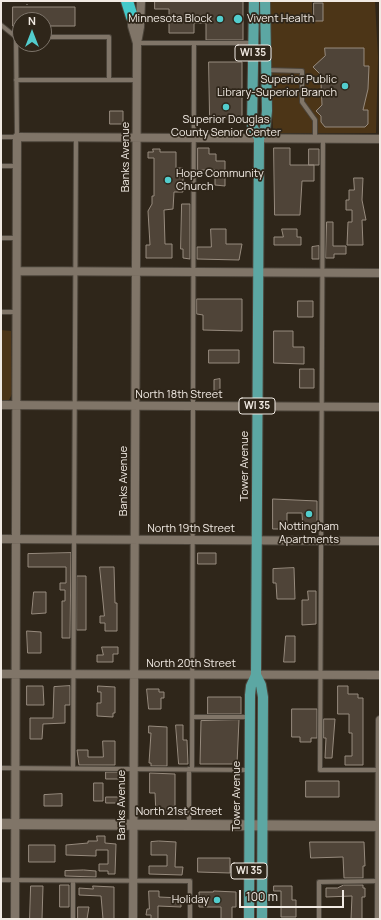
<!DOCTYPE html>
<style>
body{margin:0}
#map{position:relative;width:381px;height:920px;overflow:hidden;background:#2f261a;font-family:Manrope,sans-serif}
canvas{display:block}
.frame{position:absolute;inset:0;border:2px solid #f1eae3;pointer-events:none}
.north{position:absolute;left:12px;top:12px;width:40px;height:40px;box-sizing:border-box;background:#2f261a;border:1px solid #7d746a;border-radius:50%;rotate:0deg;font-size:11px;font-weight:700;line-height:16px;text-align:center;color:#f1eae3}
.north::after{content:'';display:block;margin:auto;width:14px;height:18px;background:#52cdcd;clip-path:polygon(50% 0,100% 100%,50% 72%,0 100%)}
.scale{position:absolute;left:239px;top:890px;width:105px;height:18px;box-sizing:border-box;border:2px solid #f1eae3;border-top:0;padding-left:5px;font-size:12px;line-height:14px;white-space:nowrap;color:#f1eae3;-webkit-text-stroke:3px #2f261a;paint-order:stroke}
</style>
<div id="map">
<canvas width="381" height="920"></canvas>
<div class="frame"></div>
<div class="north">N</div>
<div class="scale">100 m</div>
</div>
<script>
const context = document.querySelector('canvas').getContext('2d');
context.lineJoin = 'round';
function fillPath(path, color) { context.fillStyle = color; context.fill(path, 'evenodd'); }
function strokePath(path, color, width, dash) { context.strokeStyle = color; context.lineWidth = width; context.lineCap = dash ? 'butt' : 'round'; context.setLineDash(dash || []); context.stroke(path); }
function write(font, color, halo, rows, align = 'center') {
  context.font = font + ' Manrope,sans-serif'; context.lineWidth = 3.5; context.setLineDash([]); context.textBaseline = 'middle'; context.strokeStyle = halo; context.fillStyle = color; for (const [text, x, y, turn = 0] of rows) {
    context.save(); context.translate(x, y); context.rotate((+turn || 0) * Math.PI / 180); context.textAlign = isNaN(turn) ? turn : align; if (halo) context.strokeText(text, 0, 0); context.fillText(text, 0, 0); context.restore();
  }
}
fillPath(new Path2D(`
 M271 1H312V21H323V1H375L378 57 376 133H281L273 129 270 84Z
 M1 330 11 331 12 394 9 400 1 401Z`), '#4c3517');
const building = new Path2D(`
 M155 1H243V40H206V23H194V33H169V9H155Z
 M314 3H323V21H314Z
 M13 7H75V26H44V20H20V26H13Z
 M325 48H364V66H369L368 89 363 110H368V124L365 127H325L321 122V116L316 111 322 105 321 83 325 79 313 67 325 56Z
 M209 62H242V119L210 118Z
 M110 111H123V124H110Z
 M198 148H209V154H216V161H225V186L215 185V170H198Z
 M274 148H290V165H314V181H302L300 215H275Z
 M153 149H160V152H176V168H183V192H174L173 209 164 210 165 244H172V258H146V245H150L148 211 152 204V196H154V158H148V152H153Z
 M309 149H319V165H309Z
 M354 178H363L362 200 366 220H362L363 245H347L348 222H352V210H346V200H349V190H354Z
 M182 204H190V259L183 258V249H181Z
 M327 222H333V246H346V254H334V258H326Z
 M211 229H226V244H242L239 260 197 259V247H211Z
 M282 229H297V237H301V245H274V237H283Z
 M319 246V259H312V247Z
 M197 299H242V331L203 330V315L197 314Z
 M298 301H313V317H298Z
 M274 331H293V347H304V364L274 363Z
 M209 350H239V363H209Z
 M300 369H314V388H300Z
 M220 379V394H214V380Z
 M273 499 317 501V530L303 529 302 513H287V529H273Z
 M71 553 70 638H62V601H65V590H60V583H66V567H28V554Z
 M198 553H216V564H198Z
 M100 567H114L115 603H117V631H105V623H100V616H104Z
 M294 568 295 599H277L276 583H273V569Z
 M77 576H86V630H77Z
 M308 591H316V624L302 625V600H308Z
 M34 592H46V613L32 614Z
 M27 631 41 632V653H28Z
 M286 636H295V662H284Z
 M102 647H118V654H113V662H97V655H103Z
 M27 686H43L44 705H27Z
 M70 686V705H65V723L43 724 42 739H30V718H53L54 687Z
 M98 686 115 687V713H113V717L97 716V703H101V692H98Z
 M338 686H348V694H358V698H363V765H345V756H352V733H349V714H338Z
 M147 689H159V692H164V698H161V709H149Z
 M208 697H241V714H208Z
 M292 709H317V738H311V742H300V737H292Z
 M324 719H335L332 758H325L326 738H324Z
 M239 720 237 764H200L201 721Z
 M176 725H183V740H187L188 764H179Z
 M149 726 167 727V766H151V763H149L151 733H149Z
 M103 741H115V765H79L77 750H88V757H103Z
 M106 772H121V779H106Z
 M150 773 175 774V814H156L155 793H150Z
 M306 781H339V797H306Z
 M94 783H103V801H94Z
 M62 794V806H44V795Z
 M106 797H121V803H106Z
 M97 836H105V843L116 844 115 874H108V871H99V864H108V850H96V856L66 855V845L88 843V841H97Z
 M159 841 176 842 175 867H183L182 875 149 874V866H167V855H151V842Z
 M310 842H364L365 866H363V878H344L343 857 311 858Z
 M29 845H55V862H29Z
 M198 858H230V873L198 872Z
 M84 870 96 871V877L65 876V871Z
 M60 885H69V907H60Z
 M344 885H363V888H365V897H362V919H351L352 896 326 897V888H337Z
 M31 886H43L42 919H30Z
 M93 886 114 887V919H103L101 896 79 895V888L93 889Z
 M274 886H292V900H296V917H281V891H274Z
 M149 891H159V897L181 898V907L158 906V919H151V915H146L147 909H149Z
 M214 891 236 892V907H232V919H221V907H199V892H213Z
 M78 907H89L87 919H78Z`);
fillPath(building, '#4f4438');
strokePath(building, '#978b7e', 1);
const lane = new Path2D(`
 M1 25 16 37H20
 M44 37H109V80
 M137 43H253
 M266 70 302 71V102L315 120V138
 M16 80H137
 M1 137H17L16 37
 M323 138 320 770H380
 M1 166H17
 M1 238H17
 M1 312H17
 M193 717H249
 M1 768 249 770
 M73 768 76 137
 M192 769 194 43
 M189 824V769
 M1 880 190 881V919
 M73 881V919
 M319 919V882L379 881`);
const street = new Path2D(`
 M132 12V26L137 43
 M17 271 380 273
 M1 405 380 407
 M1 539 380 541
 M1 674 380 675
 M15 919 17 137 380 139
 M133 919 137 43 140 27 141 1
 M379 919 380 720`);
const secondary = new Path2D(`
 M1 824 380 826`);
const primary = new Path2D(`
 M259 138 265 129 267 111 265 1
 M256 675 261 685 263 697 262 919
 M249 919 250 695 251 686 256 675 259 138 252 126 254 1`);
const highway = new Path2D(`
 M127 1 132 17`);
strokePath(lane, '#4b443a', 6);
strokePath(street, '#4b443a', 10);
strokePath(secondary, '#4b443a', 12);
strokePath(primary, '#4b443a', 12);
strokePath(highway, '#4b443a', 14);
strokePath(new Path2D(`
 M27 5V1`), '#787066', 1.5, [1, 3]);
strokePath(lane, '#807568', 4);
strokePath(street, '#807568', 8);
strokePath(secondary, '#807568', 10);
strokePath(primary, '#5ca7a3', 10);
strokePath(highway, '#44c9ca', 12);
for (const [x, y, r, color] of [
 [220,19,4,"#52cdcd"],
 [238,19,5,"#52cdcd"],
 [345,86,4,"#52cdcd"],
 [226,107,4,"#52cdcd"],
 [168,180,4,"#52cdcd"],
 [309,514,4,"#52cdcd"],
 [217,900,4,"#52cdcd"]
]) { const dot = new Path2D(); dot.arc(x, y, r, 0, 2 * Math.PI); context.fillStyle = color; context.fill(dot); strokePath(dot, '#2f261a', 1.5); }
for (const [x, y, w] of [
 [253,53,36],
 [257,406,36],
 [249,871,36]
]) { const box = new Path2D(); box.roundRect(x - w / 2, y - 8, w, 16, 3); context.fillStyle = '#2f261a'; context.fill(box); strokePath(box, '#f1eae3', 1); }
write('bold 10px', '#f1eae3', null, [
 ["WI 35",253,53],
 ["WI 35",257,406],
 ["WI 35",249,871]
]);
write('11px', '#f1eae3', '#2f261a', [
 ["Minnesota Block",212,19],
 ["Vivent Health",247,19,"left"],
 ["Superior Public",337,80],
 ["Library-Superior Branch",337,93],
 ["Superior Douglas",226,120,"center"],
 ["County Senior Center",226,133,"center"],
 ["Hope Community",176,174,"left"],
 ["Church",176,187,"left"],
 ["Nottingham",309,527,"center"],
 ["Apartments",309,540,"center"],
 ["Holiday",209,900]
], 'right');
write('11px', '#f1eae3', '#2f261a', [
 ["Banks Avenue",126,157,-90],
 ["North 18th Street",179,395],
 ["Tower Avenue",245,466,-90],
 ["Banks Avenue",124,481,-90],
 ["North 19th Street",191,529],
 ["North 20th Street",191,664],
 ["Tower Avenue",237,796,-90],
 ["Banks Avenue",122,805,-90],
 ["North 21st Street",179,812]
]);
</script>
